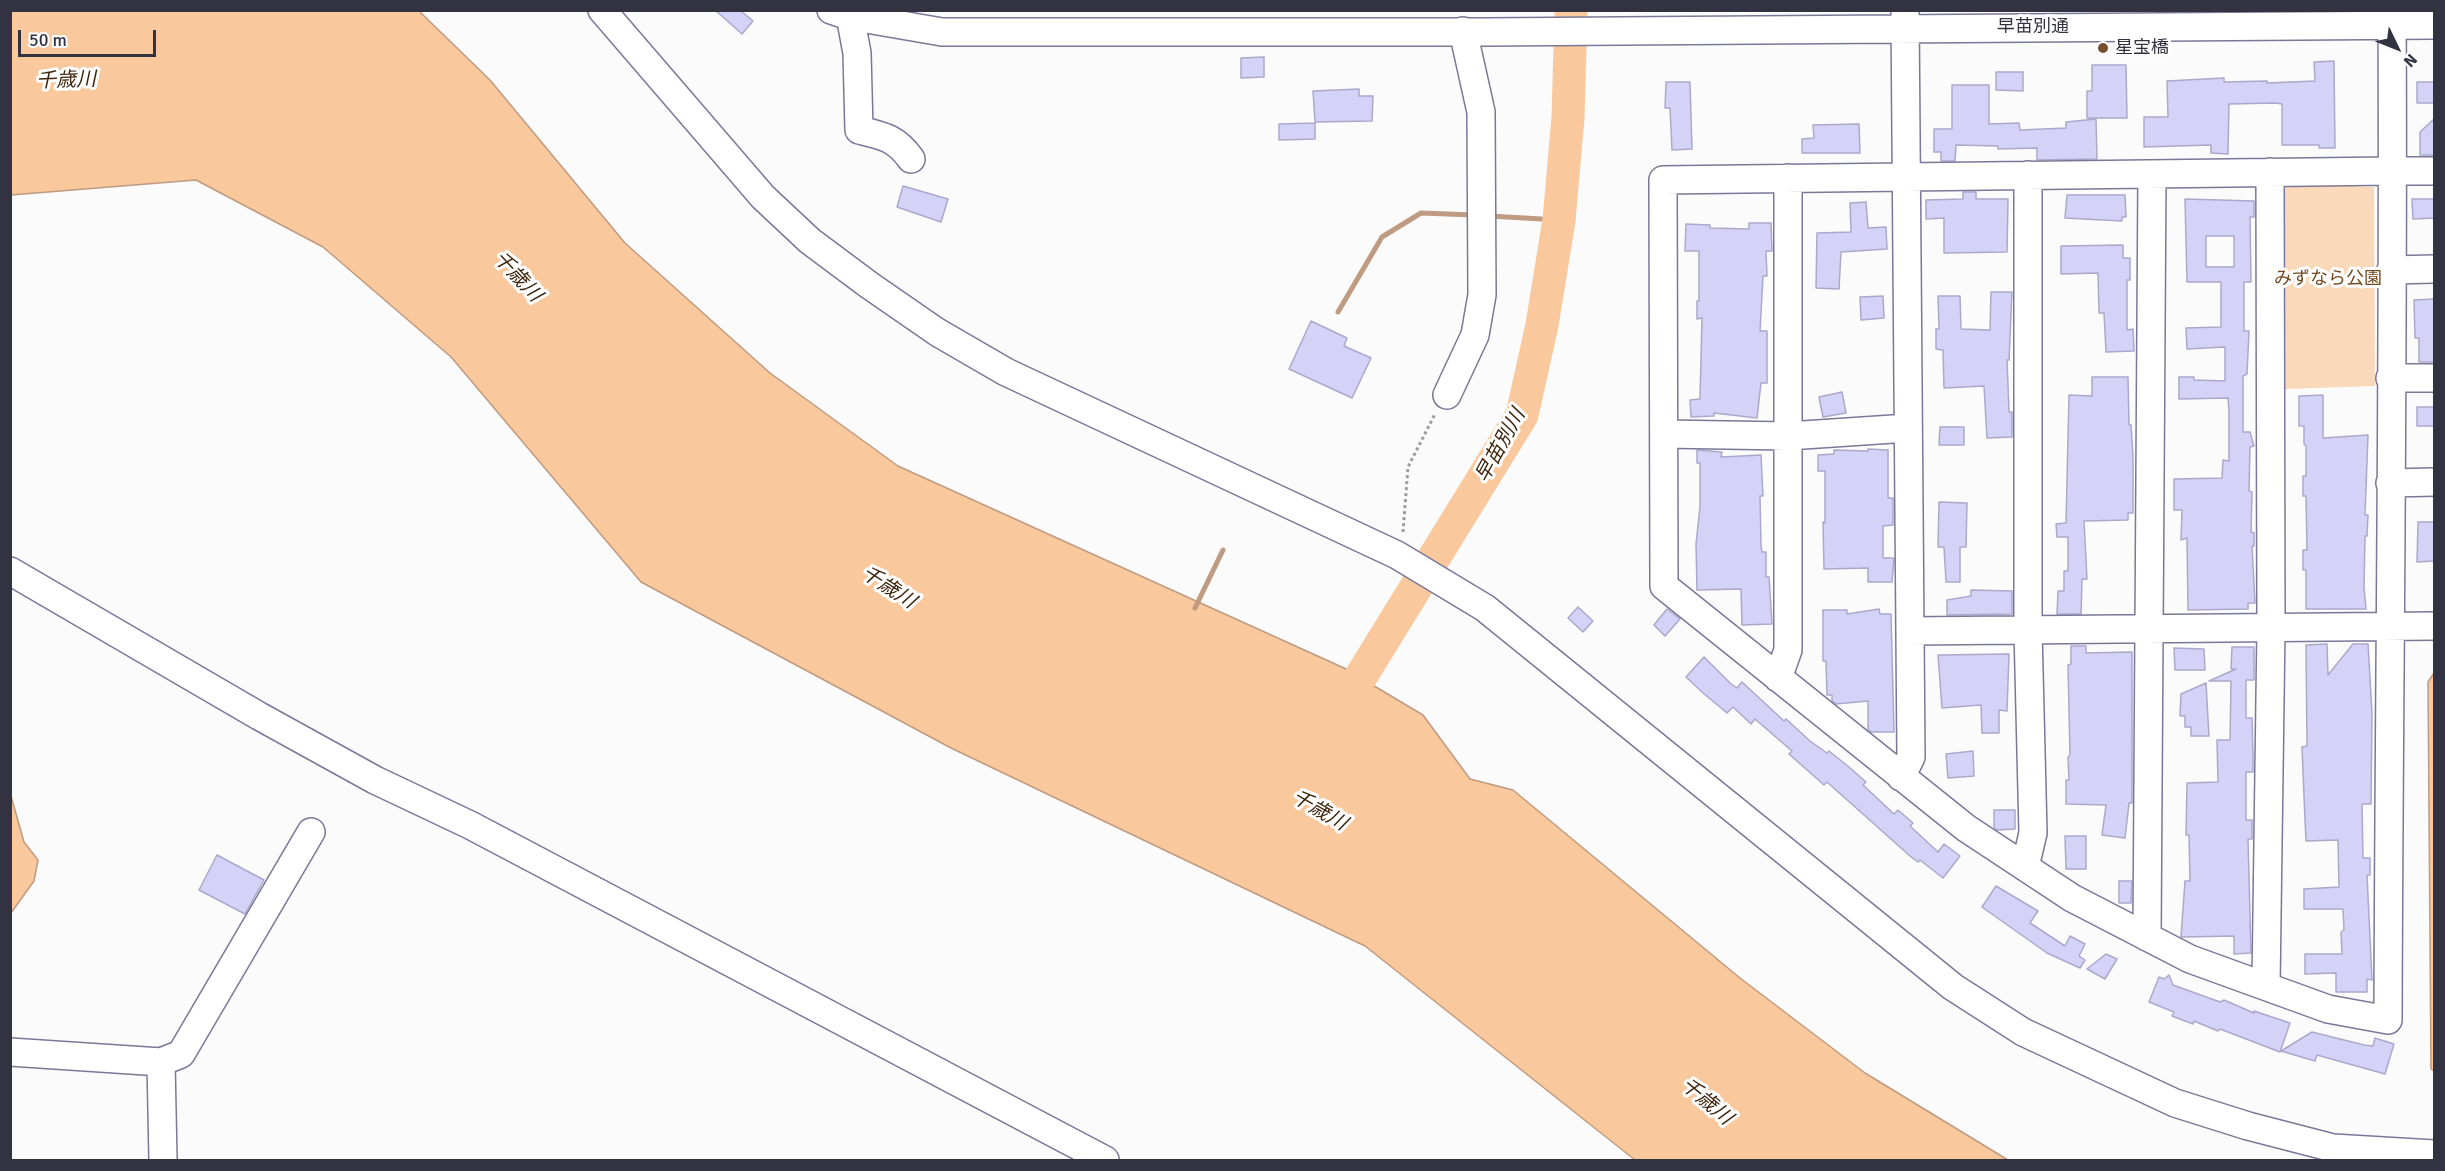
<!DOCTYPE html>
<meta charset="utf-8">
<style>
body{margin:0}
#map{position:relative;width:2445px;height:1171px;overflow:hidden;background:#fbfbfb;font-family:Signika,sans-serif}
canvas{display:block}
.frame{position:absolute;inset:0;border:12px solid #333241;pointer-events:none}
.north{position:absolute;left:2367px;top:18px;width:60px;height:60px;-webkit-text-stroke:4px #fff;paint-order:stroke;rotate:133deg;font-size:16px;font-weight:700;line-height:24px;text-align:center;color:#333241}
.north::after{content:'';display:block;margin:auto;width:21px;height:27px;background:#333241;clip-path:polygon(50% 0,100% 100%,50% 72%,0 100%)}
.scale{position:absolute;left:18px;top:30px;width:138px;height:27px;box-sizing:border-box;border:3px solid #333241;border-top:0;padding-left:8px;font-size:18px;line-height:21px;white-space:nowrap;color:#333241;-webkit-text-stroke:4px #fff;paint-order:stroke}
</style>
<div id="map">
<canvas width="2445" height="1171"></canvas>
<div class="frame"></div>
<div class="north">N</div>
<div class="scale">50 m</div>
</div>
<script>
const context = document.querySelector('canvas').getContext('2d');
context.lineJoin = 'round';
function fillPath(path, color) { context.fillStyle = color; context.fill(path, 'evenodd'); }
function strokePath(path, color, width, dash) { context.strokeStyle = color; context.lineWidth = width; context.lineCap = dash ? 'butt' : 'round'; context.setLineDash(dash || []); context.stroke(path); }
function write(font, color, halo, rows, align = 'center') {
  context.font = font + ' Signika,"Noto Sans JP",sans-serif'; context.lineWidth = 6; context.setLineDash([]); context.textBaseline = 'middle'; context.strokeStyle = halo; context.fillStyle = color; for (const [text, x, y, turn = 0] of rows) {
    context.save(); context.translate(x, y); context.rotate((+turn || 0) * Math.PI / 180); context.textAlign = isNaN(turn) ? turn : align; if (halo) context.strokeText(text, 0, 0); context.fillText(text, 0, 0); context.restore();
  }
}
fillPath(new Path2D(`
 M2279 185 2374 187 2375 386 2284 389Z`), '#fad8ba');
const water = new Path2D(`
 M11 10 419 11 490 80 625 243 770 373 898 466 1344 668 1423 715 1470 779 1513 790 1740 978 1865 1073 2008 1160H1635L1365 946 951 748 641 582 451 357 323 247 196 180 11 195Z
 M2434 673V1071L2431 1069 2428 682Z
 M11 796 24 842 38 860 34 881 11 913Z`);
fillPath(water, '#f9c89c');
strokePath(water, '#be9b81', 1.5);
strokePath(new Path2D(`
 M1489 216 1559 220
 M1338 312 1382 237 1421 213 1474 215
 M1195 608 1223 550`), '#be9b81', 5);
strokePath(new Path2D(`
 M1336 717 1522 415 1542 325 1559 220 1568 118 1571 10`), '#f9c89c', 33);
const building = new Path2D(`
 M715 10H740L753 21 742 34Z
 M1264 57V77L1241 78V58Z
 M2334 61 2335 148H2319V145H2282V104L2275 103 2229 104 2228 154 2211 153V145L2144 147V117H2168L2167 81 2224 78V82L2267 81V83L2315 81 2314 62Z
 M2092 65H2126L2127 118H2087V91H2092Z
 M1996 72H2023V91L1996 90Z
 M1666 82H1690L1692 149 1672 150 1670 108H1665Z
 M2417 82H2434V103H2417Z
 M1952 85H1989V124L2019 123 2020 130 2066 128V122L2096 119 2097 159 2037 160V148L1998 149V146L1956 145 1955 161H1941V152H1934V129H1952Z
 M1359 89V96H1373L1372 121 1315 122 1313 91Z
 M2434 119V155H2420V132Z
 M1315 123V139L1279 140V124Z
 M1859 124 1860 153H1802V139L1814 138 1813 125Z
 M903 186 948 199 941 222 897 207Z
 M1963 192H1976V199H2008L2007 252 1944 253V218L1926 219V200L1963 199Z
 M2067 195H2125L2126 217H2122V221L2065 218Z
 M2185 199 2254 201V217H2250L2251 282H2244V331H2249L2247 374 2243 376V432H2250L2254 446 2250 447 2249 491 2252 492 2251 532 2254 533V546H2252L2255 603H2248V609L2188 610 2187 538 2181 540 2182 510H2174V479L2222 478 2223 460 2229 461V411L2228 398 2179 399V377H2194V380L2225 381V347L2187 349 2186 328 2221 327V282H2187ZM2206 236H2234V267H2206Z
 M2412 199H2434V218L2413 219Z
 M1866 202 1868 228 1886 227 1887 249 1841 252 1839 289 1816 288 1817 233 1851 232 1850 203Z
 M1749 223H1771L1772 251H1766L1767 276H1763L1760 331H1767V383H1761L1757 418 1714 413V416L1691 417 1690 400 1700 399 1702 318 1697 319V301H1699V251H1685L1686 224 1710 225V228L1749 229Z
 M2123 245V258H2130V280H2127V330L2133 329 2134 351 2106 352 2104 313H2099L2098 273 2061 274V246Z
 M1991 292H2012L2009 360H2007L2009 412H2012V437L1987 438 1984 386 1944 388 1943 350 1936 349V329H1939L1938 296H1960L1961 329 1990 330Z
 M1883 296 1884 318 1861 320 1860 297Z
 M2434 299V362H2419V338H2415L2414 300Z
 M1311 321 1347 338 1344 346 1371 358 1352 398 1289 369Z
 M2092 377H2128L2129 425H2131L2133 456V513H2128V520L2084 521 2087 579H2082L2081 614H2057L2058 591H2064V571H2068V537H2057L2056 524 2066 523 2069 395 2092 396Z
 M1842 392 1846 413 1823 417 1819 397Z
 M2323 395V438L2368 435 2365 515H2368L2367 536H2365L2364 588 2366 609H2306V570H2303V550H2307L2306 496H2303V476H2306V446L2304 444V426H2299V396Z
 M2417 407H2434V426H2417Z
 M1940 427H1964V445H1939Z
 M1868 449 1888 450V498H1893V525L1883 526V558H1894L1892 582H1868V568L1824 569 1823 522 1825 523V471H1818V455L1834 454V450L1868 451Z
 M1697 450 1722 452 1721 457 1761 455 1763 496H1760L1761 545 1762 552H1766V577H1769L1772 624 1742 625 1741 589 1697 590 1696 544 1700 507V463H1697Z
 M1939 502 1967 503 1966 547H1960V582H1946L1944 547H1938Z
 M2418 522H2434V561L2417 562Z
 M1971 590 2012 591V614L1947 615V600L1971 596Z
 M1578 607 1593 621 1583 632 1568 618Z
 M1667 609 1680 619 1665 636 1654 625Z
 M1879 609 1880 614H1891L1894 732H1871L1868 729V701L1836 704 1832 701V695H1827L1826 661H1823V610H1847V614Z
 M2327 644 2328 675 2353 644H2368L2372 713 2371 804H2362L2363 858H2370V875H2367L2372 980 2367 979V992H2336V973L2305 974V954H2342L2341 932 2344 930 2343 909H2304V889L2339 887 2338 840 2306 841 2305 820 2302 747 2307 746 2306 645Z
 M2071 646H2086V653L2132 652V803H2129L2125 838 2102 835 2106 805 2066 804V780H2069L2068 757 2070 755 2068 665 2071 664Z
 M2232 647H2254V680H2246V718H2252L2253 756V772H2246V820H2252V839H2248L2251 953 2234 954V936L2181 937 2185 881H2190L2189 835H2186L2187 783 2218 782 2217 740H2230L2231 681H2209L2236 669H2231Z
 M2174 648 2204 649 2205 670H2175Z
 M2009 654 2007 711 1999 710V733H1982L1981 705 1942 708 1938 655Z
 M1704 657 1730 683 1737 688 1742 682 1784 721 1786 719 1810 741 1827 753 1829 751 1849 767 1866 782 1863 785 1894 814 1898 810 1913 823 1910 826 1938 852 1944 844 1960 856 1943 878 1920 860 1918 862 1910 856 1827 782 1824 785 1789 754 1792 751 1755 719 1751 724 1733 707 1727 713 1702 692 1686 677Z
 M2206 683 2209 736H2191V727H2185V716H2180L2181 694Z
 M1973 751 1974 776 1948 778 1946 754Z
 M1994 810H2015V829L1997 830 1994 827Z
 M2065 836H2086V869H2066Z
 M217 855 264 880 245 914 199 890Z
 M2119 881H2132L2131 903H2119Z
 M1996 886 2038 911 2030 923 2065 946 2070 936 2085 944 2079 956 2085 960 2080 968 2047 953 1982 907Z
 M2106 954 2117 959 2105 979 2087 969Z
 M2169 975 2173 985 2220 1002 2224 1000 2254 1013V1011L2290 1023 2280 1052 2220 1029 2218 1031 2194 1021 2193 1024 2172 1016 2174 1012 2149 1002 2159 977 2164 979Z
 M2312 1032 2364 1045 2373 1046 2375 1038 2394 1044 2385 1074 2317 1055 2315 1061 2281 1051Z`);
fillPath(building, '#d4d2f6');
strokePath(building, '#aba9cb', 1.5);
const minor = new Path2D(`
 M602 10 763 197 810 241 869 285 937 332 1006 372 1397 555 1485 608 1953 987 2023 1032 2175 1103 2248 1126 2333 1148 2434 1154
 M831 10 849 16 942 32H1486L2434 25
 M849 10 857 53 859 130C884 136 896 138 911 159
 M2392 10C2394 347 2389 684 2388 1020L2328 1009 2190 959 2072 898 1966 828 1664 586 1663 180 2391 171H2434
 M2391 270 2434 269
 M2390 378H2434
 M1447 395 1475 335 1482 295 1481 112 1463 31
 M1664 434 1788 436 1908 428
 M2390 483 2434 482
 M10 571 259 716 375 780 470 825 1105 1160
 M1910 631 2434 626
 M1778 678 1788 650V178
 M1901 777 1911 757 1905 12
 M2025 867 2033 833 2028 630V175
 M2147 937 2152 174
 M2266 986 2271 627 2270 172
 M10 1052 161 1062
 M163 1160 161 1062 181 1054 311 832`);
strokePath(minor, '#7a7899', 30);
strokePath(new Path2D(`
 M1403 532 1408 467 1435 414`), '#9b9ba2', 3, [3, 3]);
strokePath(minor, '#fff', 27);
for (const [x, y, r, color] of [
 [2103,48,6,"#76502c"]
]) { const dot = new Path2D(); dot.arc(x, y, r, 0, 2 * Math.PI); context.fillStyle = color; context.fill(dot); strokePath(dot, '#fff', 2); }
write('18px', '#333241', '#fff', [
 ["早苗別通",2033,27]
]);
write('18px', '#333241', '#fff', [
 ["星宝橋",2115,48]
], 'left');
write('18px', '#71491f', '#fff', [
 ["みずなら公園",2328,279]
]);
write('italic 20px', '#3e250c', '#fff', [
 ["千歳川",66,81,-2],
 ["千歳川",517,277,47],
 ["早苗別川",1501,446,-61],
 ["千歳川",888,588,33],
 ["千歳川",1319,811,30],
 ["千歳川",1706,1102,40]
]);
</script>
